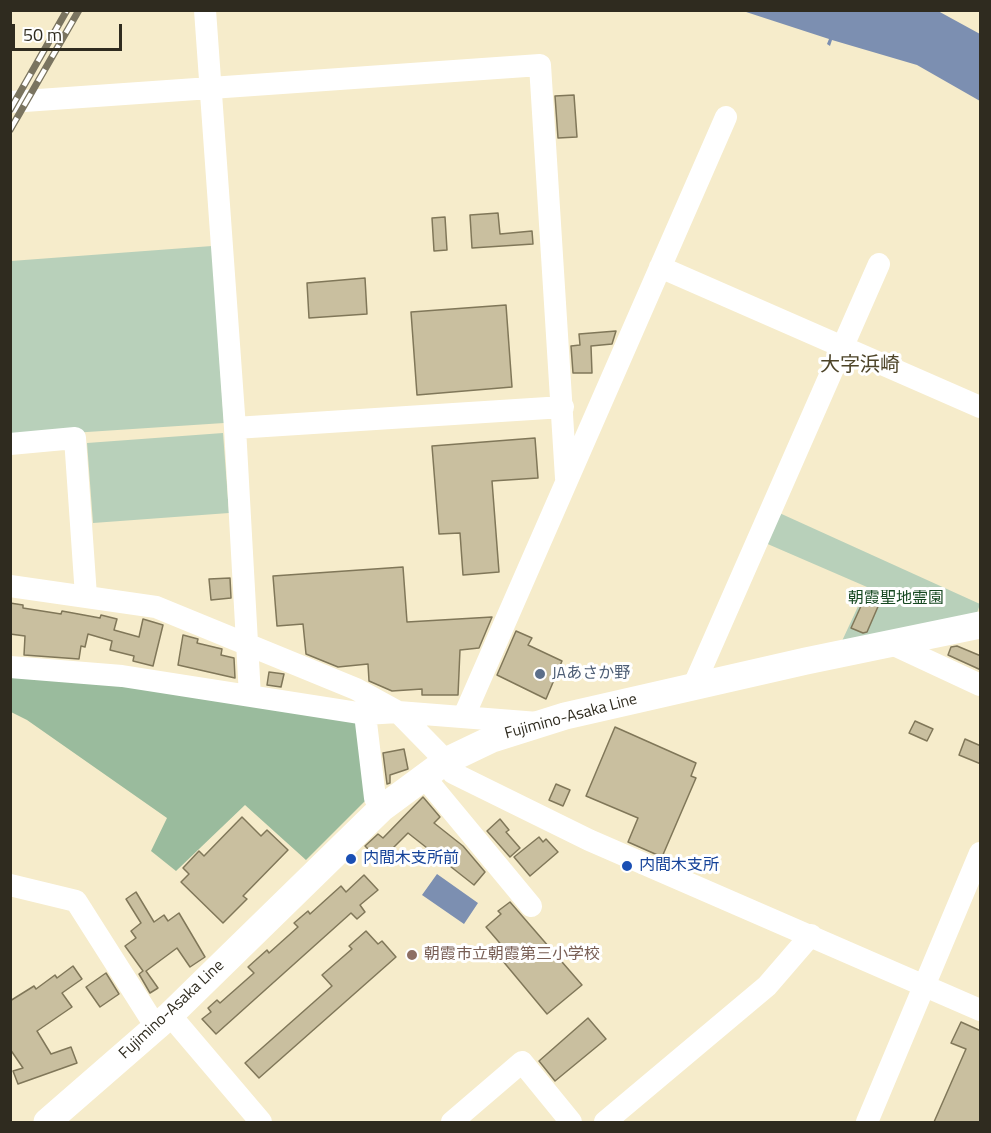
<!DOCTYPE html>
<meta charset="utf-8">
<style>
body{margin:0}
#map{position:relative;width:991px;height:1133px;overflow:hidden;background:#f6eccb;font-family:"Titillium Web",sans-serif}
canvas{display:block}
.frame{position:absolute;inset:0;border:12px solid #2f2b1f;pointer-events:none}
.scale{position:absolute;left:12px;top:24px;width:110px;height:27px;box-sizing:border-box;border:3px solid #2f2b1f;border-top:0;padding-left:8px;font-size:18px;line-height:21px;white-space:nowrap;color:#2f2b1f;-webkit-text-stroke:4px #fff;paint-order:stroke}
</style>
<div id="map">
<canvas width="991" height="1133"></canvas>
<div class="frame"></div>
<div class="scale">50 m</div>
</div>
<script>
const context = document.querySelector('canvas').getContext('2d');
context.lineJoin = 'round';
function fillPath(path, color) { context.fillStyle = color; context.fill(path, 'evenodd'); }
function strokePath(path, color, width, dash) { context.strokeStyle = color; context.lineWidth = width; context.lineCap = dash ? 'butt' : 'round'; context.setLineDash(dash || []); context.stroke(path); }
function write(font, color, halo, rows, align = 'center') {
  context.font = font + ' "Titillium Web","Noto Sans JP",sans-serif'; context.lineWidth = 6; context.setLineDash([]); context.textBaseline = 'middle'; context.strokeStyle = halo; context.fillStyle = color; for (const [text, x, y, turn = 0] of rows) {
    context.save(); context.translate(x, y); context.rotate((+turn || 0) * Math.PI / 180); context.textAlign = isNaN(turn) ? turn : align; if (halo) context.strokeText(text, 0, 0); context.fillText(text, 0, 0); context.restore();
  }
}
fillPath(new Path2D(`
 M212 246 224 423 11 437V261Z
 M223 433 229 513 93 523 87 443Z
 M775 511 980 604 977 613 842 641 867 587 763 542Z`), '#b8d0ba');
fillPath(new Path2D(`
 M10 677 117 684 360 723 368 798 306 860 245 805 176 871 151 851 167 818 27 720 11 712Z`), '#9abb9d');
fillPath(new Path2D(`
 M743 11H938L980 34V101L917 65 832 40 830 46 827 44 829 39Z
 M437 874 478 903 464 924 422 895Z`), '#7c8fb1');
const building = new Path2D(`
 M574 95 577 137 558 138 555 96Z
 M498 213 500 234 532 231 533 244 472 248 470 215Z
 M445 217 447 250 434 251 432 218Z
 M365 278 367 314 309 318 307 283Z
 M506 305 512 387 417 395 411 312Z
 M616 331 612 344 591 346 592 373H573L571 346 580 345 579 334Z
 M535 438 538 478 492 481 499 572 463 575 460 533 439 534 432 446Z
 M403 567 407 622 492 617 479 648 460 650 458 695H422V689L392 691 369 681 368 664 338 667 306 654 303 624 277 626 273 576Z
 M230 578 231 598 211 600 209 579Z
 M866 595 880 602 867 632 863 633 851 628Z
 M10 603 23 605V608L61 614 62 611 100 618 101 615 117 619 114 630 139 637 143 619 163 625 153 666 133 661 134 656 110 650 112 641 88 634 85 647 81 646 79 659 24 655 25 636 10 634Z
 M516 631 532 638 528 645 562 661 546 699 497 675Z
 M183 635 198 639 197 643 222 649 221 655 234 658 235 678 178 665Z
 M957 646 981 656V670L948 655 951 647Z
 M269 672 284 674 281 687 267 685Z
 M915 721 933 729 927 741 909 733Z
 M615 727 696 763 691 776 696 778 662 857 628 842 638 818 586 796Z
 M965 739 981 746V764L959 755Z
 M404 749 408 769 390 775V783L387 784 383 753Z
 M556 784 570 790 563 806 549 800Z
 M423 797 440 817 434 823 463 846 485 872 474 885 408 833 380 861 365 846 378 834 383 838Z
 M242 817 261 836 267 830 288 850 243 896 247 899 223 923 181 882 189 874 183 868 199 851 204 856Z
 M500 819 509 830 506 832 520 848 510 857 487 831Z
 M539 837 543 842 546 839 558 852 530 876 514 857Z
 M364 875 378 890 360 905 365 912 357 919 351 913 216 1034 202 1019 211 1012 208 1008 217 1000 220 1003 254 973 248 967 267 950 269 953 298 927 294 923 308 911 310 914 341 886 346 892Z
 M136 892 154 922 164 915 168 921 179 913 205 957 190 967 177 948 146 971 158 988 150 993 139 974 143 971 125 946 136 938 131 931 141 923 126 899Z
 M510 902 582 985 547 1014 497 954 504 948 486 927 501 914 498 911Z
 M366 931 378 944 382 941 396 957 259 1078 245 1063 332 986 322 975 352 949 349 946Z
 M73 966 82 979 62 993 72 1007 37 1031 51 1054 71 1047 77 1063 18 1084 13 1071 23 1068 10 1049V1001L34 986 36 989 55 975 57 978Z
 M106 973 119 994 100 1007 86 987Z
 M588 1018 606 1039 555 1081 539 1061Z
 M961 1022 981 1031V1122H934L966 1049 951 1043Z`);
fillPath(building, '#c9bf9f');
strokePath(building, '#807759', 1.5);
strokePath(new Path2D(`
 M205 10 235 428 250 696
 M10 102 540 65 566 478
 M660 267 980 407
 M235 428 563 407
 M10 444 75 438 86 596
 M10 586 156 607 356 689 398 712 446 761 453 773 589 840 980 1010
 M892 644 980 685
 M10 667 122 676 365 714 398 712 538 723
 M694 685 879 264
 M365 714 375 798 381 809
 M464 716 726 117
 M426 774 430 784 531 906
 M10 885 76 901 156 1027
 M170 1015 261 1122
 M452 1122 522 1062 571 1122
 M605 1122 767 986 811 935
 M867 1122 980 853`), '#fff', 22);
strokePath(new Path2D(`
 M47 1122 170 1015 381 809 446 761 492 739 565 716 806 661 980 625`), '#fff', 27);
const rail = new Path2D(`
 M10 110 67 10
 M10 130 79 10`);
strokePath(rail, '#7a7460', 7);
strokePath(rail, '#fff', 4.5, [14]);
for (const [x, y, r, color] of [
 [540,674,6,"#5c6f8a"],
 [351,859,6,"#1a4fb4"],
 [627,866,6,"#1a4fb4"],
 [412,955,6,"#8d6e63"]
]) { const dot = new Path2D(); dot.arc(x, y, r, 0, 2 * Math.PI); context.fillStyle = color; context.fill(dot); strokePath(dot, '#fff', 2); }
write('16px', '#164821', '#fff', [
 ["朝霞聖地霊園",896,599]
]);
write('16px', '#4e5e75', '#fff', [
 ["JAあさか野",552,674]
], 'left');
write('16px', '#2f2b1f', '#fff', [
 ["Fujimino-Asaka Line",571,717,-15],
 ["Fujimino-Asaka Line",172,1010,-43]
]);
write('16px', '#164399', '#fff', [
 ["内間木支所前",363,859],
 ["内間木支所",639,866]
], 'left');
write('16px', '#785e54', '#fff', [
 ["朝霞市立朝霞第三小学校",424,955]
], 'left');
write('20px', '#4d4428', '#fff', [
 ["大字浜崎",860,366]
]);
</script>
